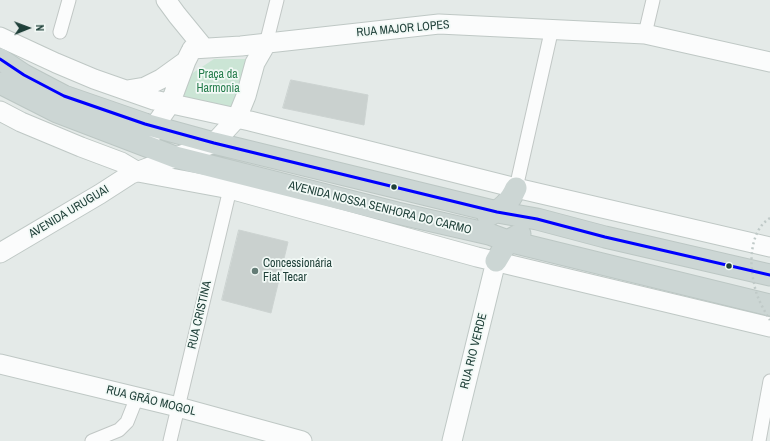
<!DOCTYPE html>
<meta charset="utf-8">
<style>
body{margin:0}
#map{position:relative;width:770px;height:441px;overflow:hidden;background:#e4eae8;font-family:"Archivo Narrow",sans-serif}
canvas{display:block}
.north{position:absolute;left:8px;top:8px;width:40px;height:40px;-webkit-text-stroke:3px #f2f9f6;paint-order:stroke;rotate:89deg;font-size:11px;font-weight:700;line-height:16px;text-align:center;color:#1f4039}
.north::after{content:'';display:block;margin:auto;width:14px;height:18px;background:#1f4039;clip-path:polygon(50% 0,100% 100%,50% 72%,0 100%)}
</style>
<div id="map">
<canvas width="770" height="441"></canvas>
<div class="north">N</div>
</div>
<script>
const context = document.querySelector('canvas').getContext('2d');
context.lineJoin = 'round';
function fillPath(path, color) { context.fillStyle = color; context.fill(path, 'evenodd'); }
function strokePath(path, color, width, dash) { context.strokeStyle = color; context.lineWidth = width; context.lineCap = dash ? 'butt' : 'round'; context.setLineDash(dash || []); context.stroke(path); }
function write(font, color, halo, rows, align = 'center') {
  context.font = font + ' "Archivo Narrow",sans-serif'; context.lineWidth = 3.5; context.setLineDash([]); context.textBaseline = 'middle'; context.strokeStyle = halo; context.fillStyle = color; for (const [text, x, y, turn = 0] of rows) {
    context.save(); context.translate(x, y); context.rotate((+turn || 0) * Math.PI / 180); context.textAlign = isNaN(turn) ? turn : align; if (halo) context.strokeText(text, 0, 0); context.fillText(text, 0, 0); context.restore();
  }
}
fillPath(new Path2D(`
 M214 59H248L232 108 176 96 185 78Z`), '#cbe5d5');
const building = new Path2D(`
 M291 80 368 95 364 125 283 108Z
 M239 230 288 242 271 313 222 300Z`);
fillPath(building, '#cad1cf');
strokePath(building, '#ccd3d1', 1);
const street = new Path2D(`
 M60 32 69 0
 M645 34 653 0
 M266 44 277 0
 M516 188 552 28
 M92 441 119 430 127 422 137 397
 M170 441 230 189
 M759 441 770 381`);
const secondary = new Path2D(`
 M166 0 177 15 204 48
 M0 37 56 63 94 79 154 100 250 121 516 188 770 247
 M192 49 241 46 439 24 645 34 770 62
 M127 90 145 87 161 79 186 61
 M0 111 21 122 81 147 121 162 138 172 230 189 477 257 770 327
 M149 140 154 127 170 104 186 61 192 49
 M0 253 100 194 131 174 214 143 237 118 246 96 255 63 266 44
 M0 364 178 407 302 441
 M452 441 496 261`);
const primary = new Path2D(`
 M0 59 24 75 64 96 145 124 214 143 497 212 537 219 605 237 770 275
 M0 83 57 112 175 157 397 213 489 234 508 241 770 305
 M488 216C502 209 510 202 516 188
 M496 261 508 241 520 234`);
strokePath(street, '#c1c7c5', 15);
strokePath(secondary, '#bfc8c5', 21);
strokePath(primary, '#bcc7c4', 23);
strokePath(street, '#fbfcfc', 13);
strokePath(secondary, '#fbfcfc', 19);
strokePath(primary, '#ccd6d4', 21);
strokePath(new Path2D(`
 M770 218C750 230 749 263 754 283 756 296 763 309 770 320`), '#c0cac8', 2.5, [2, 3]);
strokePath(new Path2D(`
 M0 59 24 75 64 96 145 124 214 143 497 212 537 219 605 237 770 275`), '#00f', 3);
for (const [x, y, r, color] of [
 [394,187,3.5,"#1f4039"],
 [729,266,3.5,"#1f4039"],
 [255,271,4,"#647c76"]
]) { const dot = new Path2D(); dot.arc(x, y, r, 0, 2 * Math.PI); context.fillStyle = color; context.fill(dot); strokePath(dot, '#f2f9f6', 1.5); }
write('12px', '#1f4039', '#f2f9f6', [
 ["RUA MAJOR LOPES",403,29,-5],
 ["AVENIDA NOSSA SENHORA DO CARMO",380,208,14],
 ["AVENIDA URUGUAI",69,212,-31],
 ["RUA CRISTINA",200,315,-77],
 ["RUA RIO VERDE",474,351,-76],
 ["RUA GRÃO MOGOL",151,401,14]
]);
write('12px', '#247c4b', '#f2f9f6', [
 ["Praça da",218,75],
 ["Harmonia",218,89]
]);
write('12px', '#1f4039', '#f2f9f6', [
 ["Concessionária",263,264],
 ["Fiat Tecar",263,278]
], 'left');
</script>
